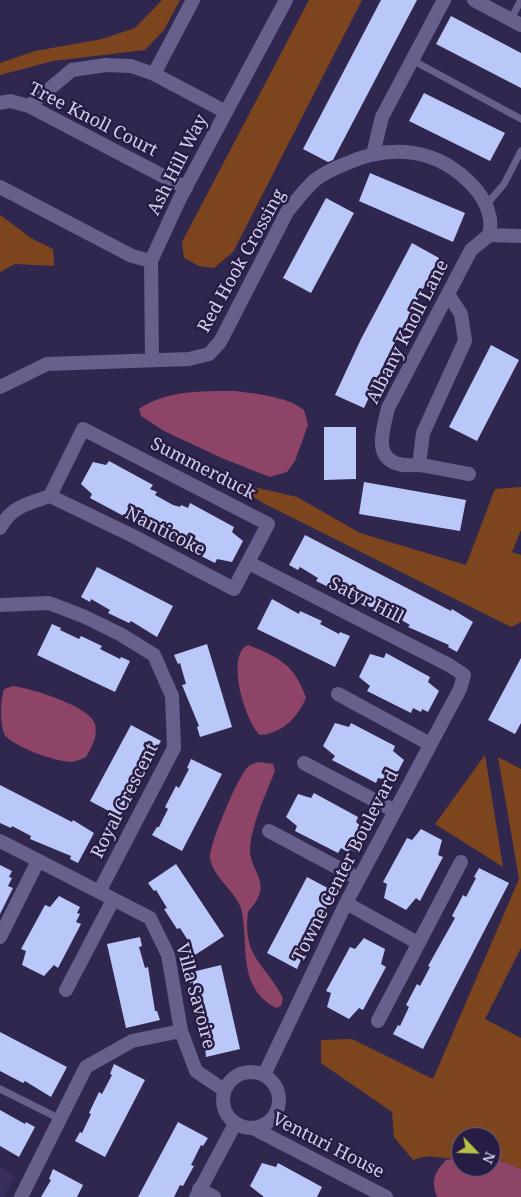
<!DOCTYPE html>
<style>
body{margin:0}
#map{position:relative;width:521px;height:1197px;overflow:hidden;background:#30274f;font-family:"Noto Serif",serif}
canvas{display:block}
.north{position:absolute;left:451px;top:1127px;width:50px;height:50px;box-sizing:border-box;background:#271d44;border:1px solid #6b6486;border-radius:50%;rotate:114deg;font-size:14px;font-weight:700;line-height:20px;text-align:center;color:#d2cee8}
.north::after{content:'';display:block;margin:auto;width:18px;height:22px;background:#bac045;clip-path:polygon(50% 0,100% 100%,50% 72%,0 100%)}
</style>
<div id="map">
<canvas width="521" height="1197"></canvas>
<div class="north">N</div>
</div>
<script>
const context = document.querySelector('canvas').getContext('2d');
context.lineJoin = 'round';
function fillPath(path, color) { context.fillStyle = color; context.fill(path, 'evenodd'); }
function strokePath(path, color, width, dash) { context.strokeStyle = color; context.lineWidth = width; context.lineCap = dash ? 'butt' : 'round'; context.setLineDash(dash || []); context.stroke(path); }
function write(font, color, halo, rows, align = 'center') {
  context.font = font + ' "Noto Serif",serif'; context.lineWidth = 5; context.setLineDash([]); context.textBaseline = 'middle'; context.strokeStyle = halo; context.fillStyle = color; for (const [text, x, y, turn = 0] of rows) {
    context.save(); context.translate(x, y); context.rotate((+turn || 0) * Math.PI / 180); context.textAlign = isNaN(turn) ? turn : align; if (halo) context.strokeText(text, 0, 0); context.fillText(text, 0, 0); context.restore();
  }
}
fillPath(new Path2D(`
 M0 1167 15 1176 4 1197H0Z`), '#392e5d');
fillPath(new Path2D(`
 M162 0H180L164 30 145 50 53 61 0 75V63L35 51 102 39 135 28Z
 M309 0H362L233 252 214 268 199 266 184 258 182 242Z
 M0 215 31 238 53 249 54 266 15 264 0 272Z
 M223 480 297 497 360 533 466 565 495 489 521 487V530L512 552 521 555V622L511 627 267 505Z
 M485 755 503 867 435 824Z
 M498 757 521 769V948L485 1019 521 1038V1169L491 1157V1137H461V1158C441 1161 432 1152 413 1160L394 1137 392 1112 321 1063V1040L352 1039 433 1079 519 879Z`), '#7d451e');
fillPath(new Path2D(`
 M235 391C257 394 286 396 304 410L308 425 295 461 287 472 270 477 224 459 164 431 141 416 139 409C166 390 203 391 235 391Z
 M248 645C279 657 295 665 306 698 297 718 283 733 260 735 245 721 225 655 248 645Z
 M13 686C30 688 90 706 95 724 98 736 92 747 86 757 82 759 77 761 72 762 56 762 13 747 4 734 0 722 0 701 4 689Z
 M258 762 273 764 275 771C266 793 252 824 250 848 249 874 276 881 248 912 242 958 266 964 283 998L281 1006 276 1008C244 991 246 961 244 928 243 921 243 912 240 906 233 889 213 877 210 858 209 845 238 776 248 767 250 765 255 763 258 762Z
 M491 1157 521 1169V1197H437C431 1181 434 1173 446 1160L461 1158V1167H491Z`), '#8d4467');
fillPath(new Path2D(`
 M381 0H417L333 160 328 162 303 149Z
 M451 16 521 53V88L436 44Z
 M424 93 505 133 490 161 409 121Z
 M370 173 465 213 453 242 359 201Z
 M326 198 354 213 311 293 283 278Z
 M412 243 439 258 386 360 364 408 335 395 361 339Z
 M491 345 519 360 477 441 449 427Z
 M324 427H356V479L324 480Z
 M109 461 153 485 150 489 157 492 155 495 173 505 180 507 181 505 188 508 190 503 234 527 232 532 243 541 232 562 217 559 215 563 171 541 174 536 167 533 169 530 163 526 145 517 143 520 136 516 133 521 90 498 92 494 81 484 93 462 106 465Z
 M364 482 466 500 460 531 359 514Z
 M305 535 451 611 452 609 473 622 457 652 448 647 449 645 408 627 410 625 391 614 390 616 364 604 357 600 358 598 339 589 337 591 316 581 318 578 300 567 298 570 289 565Z
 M97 567 173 606 157 637 131 621 129 623 108 613 110 610 91 599 90 602 81 597Z
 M272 599 299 614 300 611 322 621 320 624 339 634 340 632 350 636 335 667 257 629Z
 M52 624 61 628 60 630 79 639 81 636 102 646 100 649 120 659 121 657 130 661 115 692 37 655Z
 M207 644 232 727 200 737 197 727 199 726 182 685 186 684 180 663 178 664 174 655Z
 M386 653 430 677 428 682 439 691 428 712 422 709 421 712 413 708 411 713 367 691 370 686 359 677 370 654 384 658Z
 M521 658V723L515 734 488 720Z
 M335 723 349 727 351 723 395 746 393 751 404 760 393 781 378 778 376 783 332 760 335 756 323 746Z
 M131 725 161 741 156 749 153 748 144 768 147 769 136 790 133 788 120 817 90 801Z
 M191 759 222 774 182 851 152 835 157 827H159L168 809 165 807 176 786 179 788 189 769 187 768Z
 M0 785 72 822 73 820 94 833 78 863 70 859 71 856 30 839 31 836 12 826 11 828 0 823Z
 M314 793 358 817 356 822 366 831 356 852 350 849 348 852 341 848 338 853 295 831 297 826 286 817 298 794 311 798Z
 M421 829 442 840 438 855 443 857 420 901 416 898 406 910 384 898 387 884 383 882 407 838 412 840Z
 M176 864 224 936 195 955 189 946 191 945 180 928 177 929 164 909 167 908 156 890 154 891 148 883Z
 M0 865 12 871 9 877 12 878 8 886 13 888 0 914Z
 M479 868 509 883 423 1049 393 1034 398 1025 400 1026 409 1007 406 1005 417 984 420 986 430 967 428 966 455 918 452 916 463 895 466 897 476 878 474 877Z
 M307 877 337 893 332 902 330 901 320 920 323 921 312 942 310 941 299 959 301 960 297 969 267 953Z
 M59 896 80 907 77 913 80 914 76 922 81 924 58 968 54 965 44 976 22 965 26 951 21 949 45 905 50 907Z
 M140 937 142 946 139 947 145 968 148 967 155 1011H157L160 1020 126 1028 107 944Z
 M364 938 385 949 381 964 386 967 363 1010 359 1008 349 1019 327 1007 331 993 326 991 350 947 355 949Z
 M221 965 240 1049 206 1057 205 1047H207L202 1026 199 1027 193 1004 197 1003 193 982 190 983 188 973Z
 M0 1032 67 1067 51 1097 25 1081 23 1083 0 1071Z
 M114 1064 145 1080 105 1157 75 1141 80 1132 82 1133 91 1114 89 1113 99 1092 102 1094 112 1075 110 1074Z
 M0 1110 25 1124 26 1122 35 1127 19 1157 0 1146Z
 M178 1122 208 1138 203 1146 201 1145 191 1165 194 1166 183 1186 180 1185 174 1197H138Z
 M262 1163 276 1167 278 1163 322 1187 317 1197H264L250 1186Z
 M53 1169 83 1185 77 1197H41L51 1180 49 1179Z`), '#bac8f9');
strokePath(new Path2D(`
 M511 19 521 0
 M412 60 521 119
 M486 205 504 184 521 151
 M0 1089 60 1119`), '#675f8c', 7);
strokePath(new Path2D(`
 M474 0 521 25
 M154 74 193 0
 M0 103 10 101 29 106 186 188
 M29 106 72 70 106 65 131 66 154 74 226 112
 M373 154 382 117 444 0
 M0 187 132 256 151 261
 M489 235 521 236
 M152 360 151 261 180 198 286 0
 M0 387 47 364 189 359 209 354 220 342 287 212C296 201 304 190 315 180 323 174 335 168 345 164 391 143 438 148 473 186 485 199 494 217 489 235
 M419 465 423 433 465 341 461 314 448 294
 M469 474C452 471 435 467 419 465 412 465 405 466 399 464 372 458 384 427 388 408L471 250 489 235
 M0 528C12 506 27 504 50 496L83 429 268 524 234 589 133 536 50 496
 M249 563 449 665 464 675 460 689 346 903 264 1075
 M0 605 49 603 83 616 120 634 154 655 172 696 174 748 99 892
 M338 694 430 744
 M304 763 395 811
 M269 831 359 879
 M0 841 150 918 168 955 181 1031 196 1071 224 1090
 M346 903 418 943
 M0 937 38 861
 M66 990 113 900
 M378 1021 461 862
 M223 1100a28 28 0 1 1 56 0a28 28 0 1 1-56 0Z
 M253 1128 386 1197
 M199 1189 214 1197
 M21 1197 86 1067 132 1041 181 1031
 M196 1197 235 1124`), '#675f8c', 14);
write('18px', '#d2cee8', '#271d44', [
 ["Tree Knoll Court",93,120,27],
 ["Ash Hill Way",178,165,-63],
 ["Red Hook Crossing",242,261,-61],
 ["Albany Knoll Lane",408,332,-63],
 ["Summerduck",203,469,27],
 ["Nanticoke",165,532,27],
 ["Satyr Hill",366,601,27],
 ["Royal Crescent",125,801,-63],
 ["Towne Center Boulevard",346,866,-63],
 ["Villa Savoire",195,996,75],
 ["Venturi House",328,1146,27]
]);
</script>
